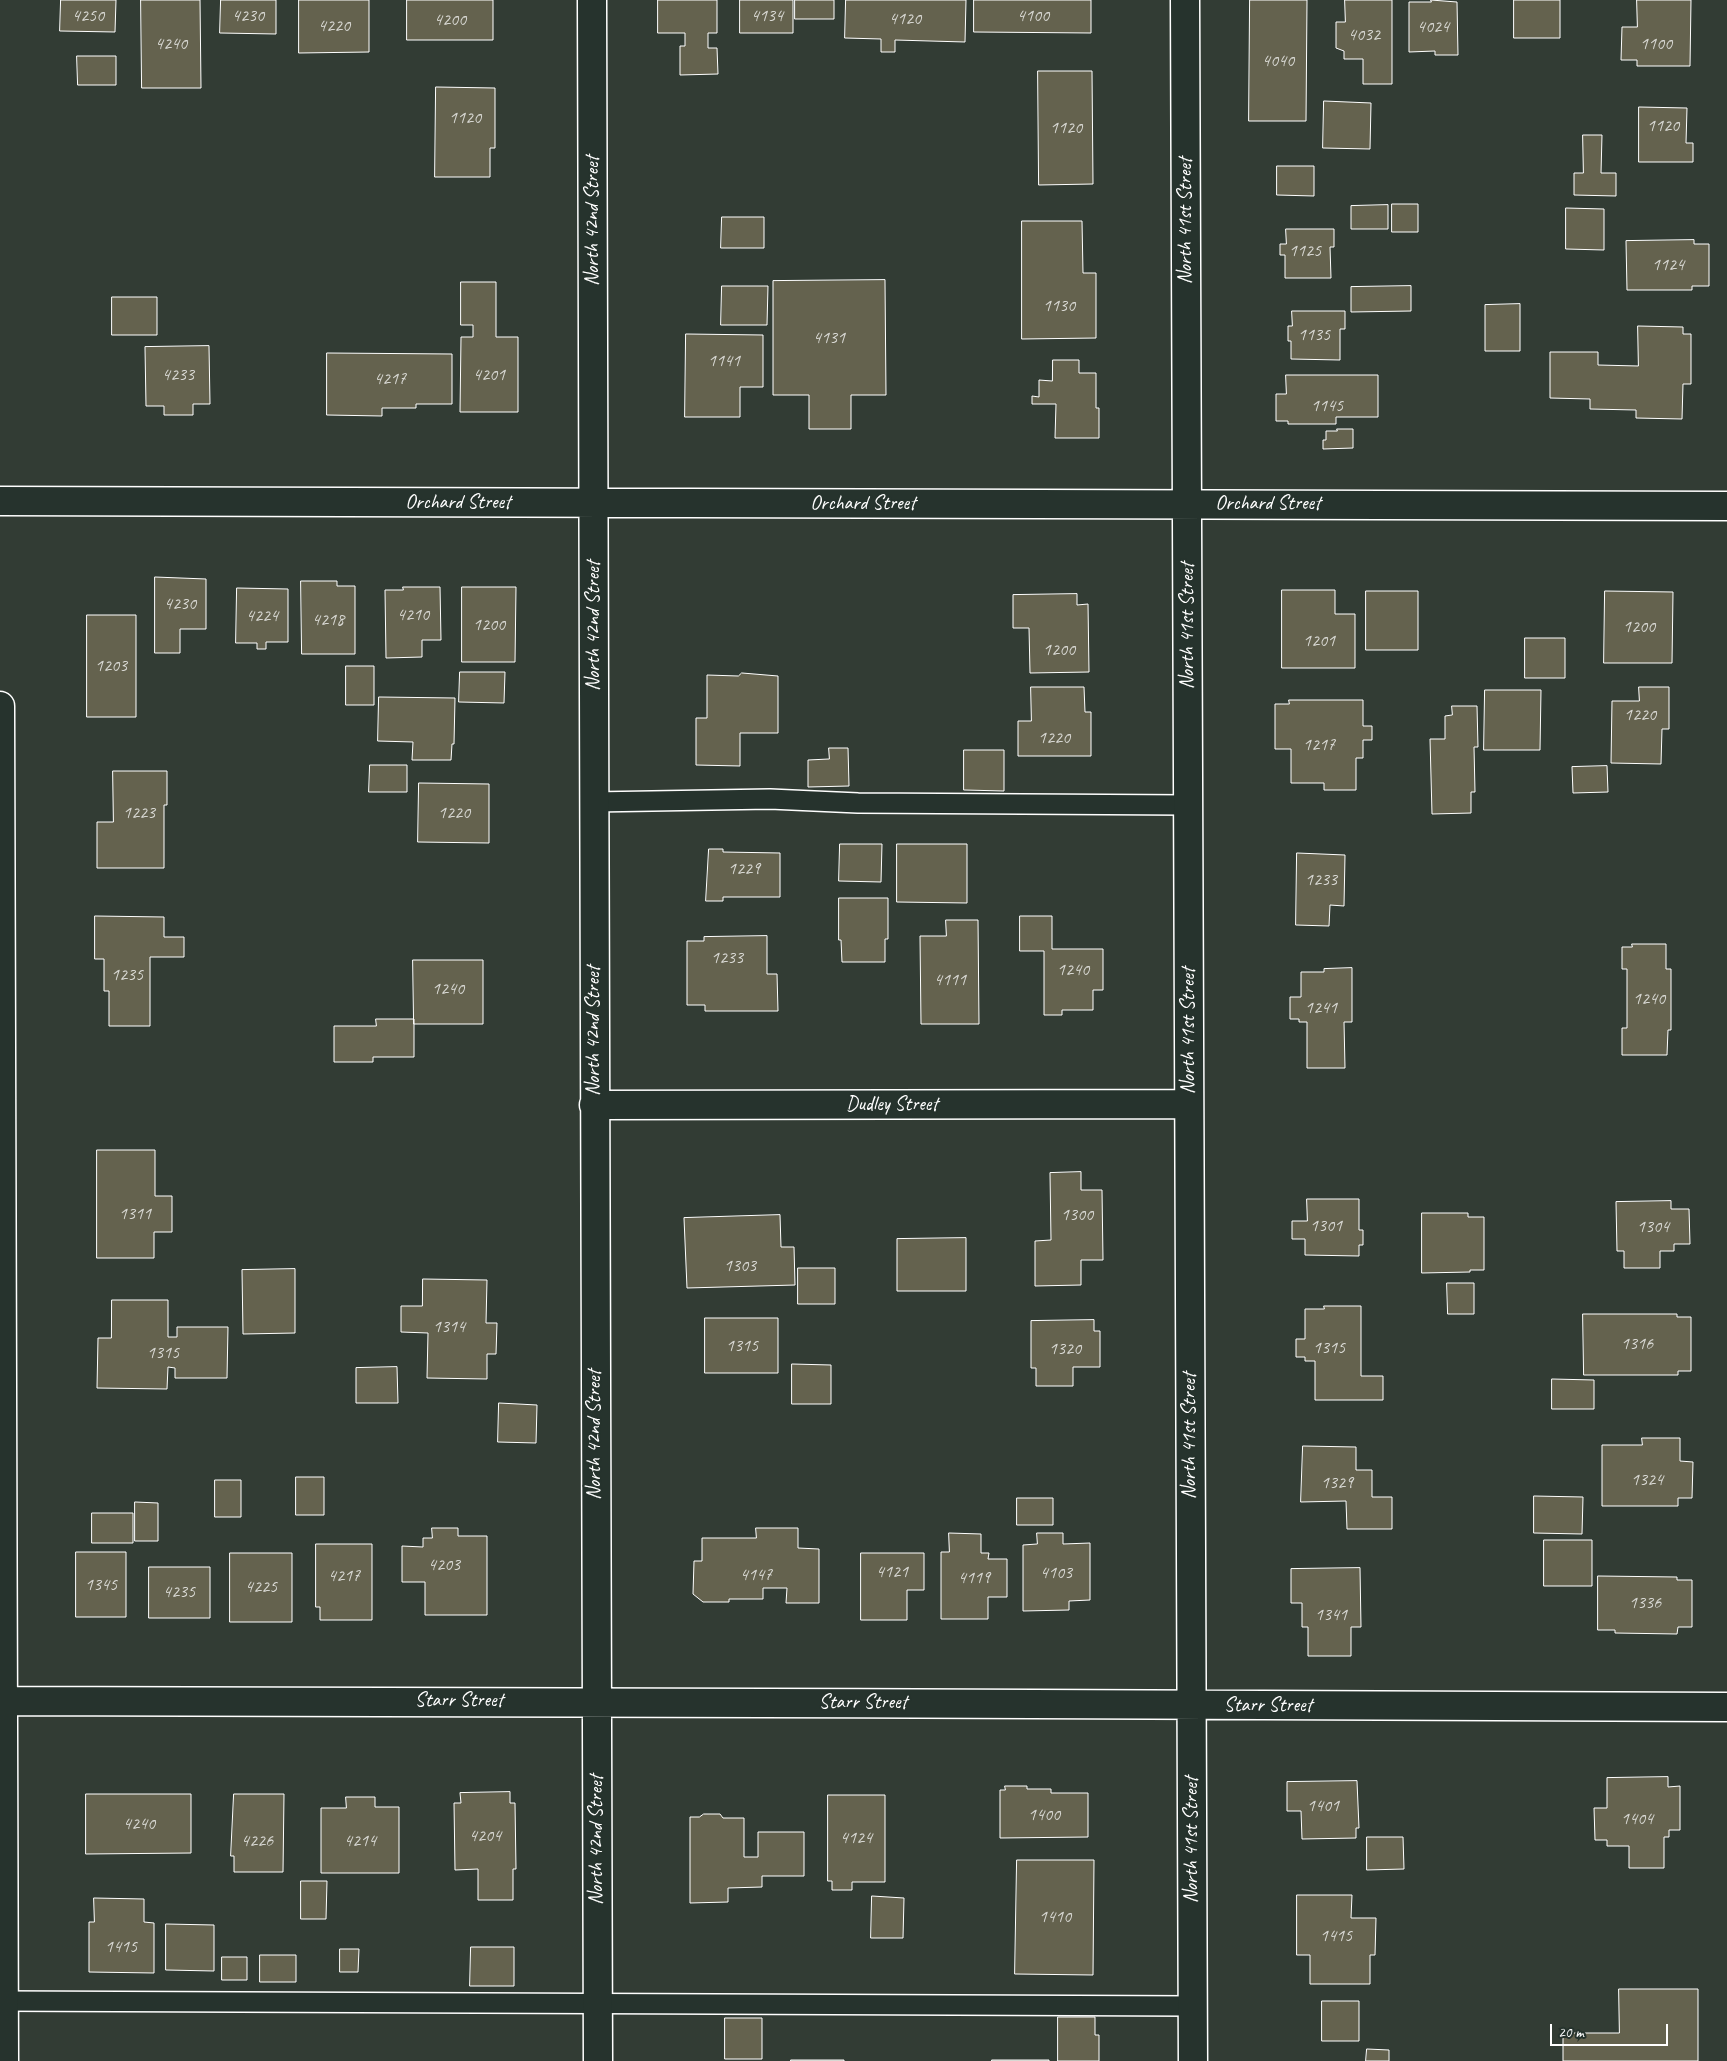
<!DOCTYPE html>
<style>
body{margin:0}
#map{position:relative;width:1727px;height:2061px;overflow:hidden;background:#323c34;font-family:Caveat,sans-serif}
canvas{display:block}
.scale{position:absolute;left:1550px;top:2024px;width:118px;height:22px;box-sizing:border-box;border:2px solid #fff;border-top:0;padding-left:6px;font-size:15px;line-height:18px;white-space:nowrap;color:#fff;-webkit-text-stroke:4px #26332d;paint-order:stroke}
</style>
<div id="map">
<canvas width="1727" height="2061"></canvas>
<div class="scale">20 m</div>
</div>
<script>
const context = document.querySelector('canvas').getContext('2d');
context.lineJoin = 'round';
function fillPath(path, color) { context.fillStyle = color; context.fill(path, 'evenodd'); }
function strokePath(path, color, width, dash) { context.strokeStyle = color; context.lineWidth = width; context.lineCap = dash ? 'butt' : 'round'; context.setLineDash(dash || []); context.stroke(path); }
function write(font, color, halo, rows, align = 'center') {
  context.font = font + ' Caveat,sans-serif'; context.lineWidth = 4; context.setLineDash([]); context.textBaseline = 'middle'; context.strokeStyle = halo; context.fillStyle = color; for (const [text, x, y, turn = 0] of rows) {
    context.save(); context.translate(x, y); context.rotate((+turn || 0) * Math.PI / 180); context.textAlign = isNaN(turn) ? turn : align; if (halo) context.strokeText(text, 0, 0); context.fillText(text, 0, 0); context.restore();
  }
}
const building = new Path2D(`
 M61 0H116L115 32 60 31Z
 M141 0H200L201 88H142Z
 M221 0H276V34L220 33Z
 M299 0H369V52L299 53Z
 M407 0H493V40H407Z
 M658 0H717V33H708V48H717L718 74 680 75V46H685V33H658Z
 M740 0H793V33H740Z
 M795 0H834V19H795Z
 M846 0H966L965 42 895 40V52H881V39L845 38Z
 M974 0H1091V33L974 32Z
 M1250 0H1307L1306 121H1249Z
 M1345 0H1392V84H1363V59H1344V51L1336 48V22H1345Z
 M1431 0 1457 2 1458 55H1435V51L1409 52V2H1431Z
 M1514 0H1560V38H1514Z
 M1637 0H1691L1690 66H1637V60H1621L1622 27H1637Z
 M77 56H116V85H78Z
 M1038 71H1092L1093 184 1039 185Z
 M436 87 495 88V148H490V177H435Z
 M1324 101 1371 103 1370 149 1323 148Z
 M1639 107 1687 108 1686 143H1693V162H1639Z
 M1583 135H1602L1601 173H1616V196L1574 195V173H1583Z
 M1277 166H1314V196L1277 195Z
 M1392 204H1418V232H1392Z
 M1388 205V229H1351V206Z
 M1566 208 1604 209V250L1566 249Z
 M722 217H764V248H721Z
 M1022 221H1082L1083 273H1096V338L1022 339Z
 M1286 229H1334V247H1330L1331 278H1285V255H1280V244H1286Z
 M1694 240V244H1709V286H1692V290H1627L1626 241Z
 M885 280 886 395H851V429H809V395H773V281Z
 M461 282H496V337H518V412H460L461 337H473V325H461Z
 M722 286H768L767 325H721Z
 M1411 286V311L1351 312V287Z
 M112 297H157V335H112Z
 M1520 304V351H1485V305Z
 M1292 311H1345V329H1340V360L1291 359V341H1288V326H1292Z
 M1638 326 1683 327V334H1691V384H1683L1682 419 1636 418V410L1590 409V399L1550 398V352H1598V365L1638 366Z
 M686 334 763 335V387H740V417H685Z
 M209 346 210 404H193V415H164V406H146L145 347Z
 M327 353 452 354V404H416V408H382V416L327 415Z
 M1053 360H1079V373H1096V408H1099V438H1055L1056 404H1032V396L1039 397V380L1052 381Z
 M1286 375H1378V417H1336V424H1288V421H1276V394H1286Z
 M1337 429H1353V448L1323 449V440H1326V431H1337Z
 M155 577 206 579V629H180V653H155Z
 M301 581H337V586H355V654H302Z
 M403 587H440L441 640H422V657L386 658 385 590H403Z
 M462 587H516L515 662H462Z
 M237 588 288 589V642H266V649H257V643H236Z
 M1282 590H1335V614H1355V668H1282Z
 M1366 591H1418V650H1366Z
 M1605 591 1673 592 1672 663H1604Z
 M1077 594V605L1088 604 1089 672 1030 673 1029 628H1013V595Z
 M87 615H136V717H87Z
 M1525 638H1565V678H1525Z
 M346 666H374V705H346Z
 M460 672H505L504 703 459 702Z
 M742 673 778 676V733H740V766L696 765V718H707V675L738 676Z
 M1031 687H1084L1085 712H1091V756H1018V721H1031Z
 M1639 687H1669V729H1662L1661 764 1611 763 1612 701H1639Z
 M1485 690H1541L1540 750H1484Z
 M379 697 455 698 454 744H452L451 760H412L413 742 378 741Z
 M1289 700H1363V726H1372V740H1363V758H1356V790H1324V783H1291V749H1275V704H1289Z
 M1452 706H1477L1478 747H1474L1475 792H1471V813L1432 814 1430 739H1445V716L1452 715Z
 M829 748H848L849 786 808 787V760L829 759Z
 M964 750H1004V791L964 790Z
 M370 765H407V792H369Z
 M1607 766 1608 792 1573 793 1572 767Z
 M113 771H167V805H164V868H97V822H113Z
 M419 783 489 784V843L418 842Z
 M840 844H882L881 882 839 881Z
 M897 844H967V903L897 902Z
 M709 849H723V852L780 853V897H723V901H706Z
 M1297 853 1345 855 1344 906 1330 905 1329 926 1296 925Z
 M839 898H888V939H885V962H842L841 940H839Z
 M95 916 164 917V937H184V957H150V1026H109V991H104V959H95Z
 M1020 916H1052V949H1103V990H1093V1010H1062V1015H1044V951H1020Z
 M946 920H978L979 1024H921L920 936H946Z
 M767 936V974H777L778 1011H705V1005H687V941H704V937Z
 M1632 944H1666V969H1671V1030H1668L1667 1055H1622V1028H1627V969H1622V947H1632Z
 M413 960H483V1024H414Z
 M1352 968V1022H1344L1345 1068H1307V1022H1299V1019H1290V997H1301V972H1324V969Z
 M376 1019H414V1057H373V1062H334V1026H376Z
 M97 1150H155V1196H172V1232H154V1258H97Z
 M1081 1172V1190H1102L1103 1260H1081V1285L1035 1286V1241L1051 1240 1050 1173Z
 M1307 1199H1359V1230H1363V1245H1359V1256L1305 1255V1239H1292V1221H1307Z
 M1671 1201V1209H1689L1690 1244H1674V1251H1660V1268H1624V1251H1617L1616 1202Z
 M1422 1213H1468V1217H1484V1270H1470V1272L1422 1273Z
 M780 1215 781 1247H794L795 1285 687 1288 684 1218Z
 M966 1238V1291H897V1239Z
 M798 1268H835V1304H798Z
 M295 1269V1333L243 1334 242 1270Z
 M423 1279 487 1280 486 1323H497L496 1354H487V1379L427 1378 428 1333 401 1332V1306H422Z
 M1447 1283H1474V1314H1448Z
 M112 1300H168V1337H177V1327H228L227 1378H175V1368L168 1367 167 1389 97 1388 98 1338H111Z
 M1324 1306H1361V1376H1383V1400H1315V1361H1305V1357H1296V1339H1305V1309H1324Z
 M1583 1314H1677V1317H1691V1371H1678V1375H1584Z
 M705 1318H778V1373H705Z
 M1094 1320V1331H1100V1367H1073V1386H1036V1368H1031V1321Z
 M792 1364 831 1365V1404H792Z
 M397 1367 398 1403H356V1368Z
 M1552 1379 1594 1380V1409H1552Z
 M499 1403 537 1405 536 1443 498 1442Z
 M1642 1438H1680V1461L1693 1462 1692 1498H1678V1506H1602V1445H1642Z
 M1303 1446 1356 1447V1470H1372V1497H1392V1529H1347L1346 1501 1301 1502Z
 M296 1477H324V1515H296Z
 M215 1480H241V1517H215Z
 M1534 1496 1583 1497 1582 1534 1534 1533Z
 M1017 1498H1053V1525H1017Z
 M135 1502 158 1503V1541H135Z
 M92 1513H133V1543H92Z
 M432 1528H458V1536H487V1615H425V1582H402V1546L423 1547V1538H432Z
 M756 1528H798V1548L819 1549V1603H786L787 1588H763V1599H729V1602H703L693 1594 694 1561H702V1538H756Z
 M949 1533 981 1534V1553H989L988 1559H1007V1597H988V1619H941V1552H949Z
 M1037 1533H1063V1544L1090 1543V1600L1069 1601V1610L1023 1611V1545L1037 1544Z
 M1544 1540H1592V1586H1544Z
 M316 1544H372V1620H320V1607H316Z
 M76 1552H126V1617H76Z
 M230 1553H292V1622H230Z
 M861 1553H924V1590H907V1620H861Z
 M149 1567H210V1618H149Z
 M1360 1568 1361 1627H1351V1656H1308V1627H1302V1603H1291V1569Z
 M1598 1576 1677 1577V1580H1692V1627H1678L1677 1634 1615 1633V1630H1598Z
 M1668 1777V1787L1680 1786V1830H1669V1837H1664V1868H1629V1846H1607V1840H1595L1594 1808H1607V1778Z
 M1357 1781 1359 1828H1356V1838L1302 1839 1301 1811H1287V1782Z
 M1005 1786H1027V1789H1051V1793H1088V1837L1000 1838V1790H1005Z
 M510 1792V1803H515L516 1869H513V1900H478V1869L455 1870 454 1803H461L460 1793Z
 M86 1794H191V1853L86 1854Z
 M234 1794H284L283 1872H234V1856H231Z
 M828 1795H885V1882H852V1890H832V1881H828Z
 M346 1797H375V1807H399V1873H321V1808H346Z
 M704 1814H720L723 1818H744V1857H758V1832H804V1876H762V1887L728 1888V1902L690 1903V1817H699Z
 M1367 1837H1403L1404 1869 1367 1870Z
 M1017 1860H1094L1093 1975 1015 1974Z
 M301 1881H327L326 1919H301Z
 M1297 1895H1352L1351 1918H1376L1375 1955H1370V1984H1310V1955H1297Z
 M872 1896 904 1898 903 1938H871Z
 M94 1898 144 1899V1922L154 1923V1973L89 1972V1922H94Z
 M166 1924 214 1925V1971L166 1970Z
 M471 1947H514V1986H470Z
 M340 1949H359L358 1972H340Z
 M260 1955H296V1982H260Z
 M222 1957H247V1980H222Z
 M1619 1989H1698V2061H1563V2033H1619Z
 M1322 2001H1359V2041H1322Z
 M1058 2017H1095V2035H1099V2061H1058Z
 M725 2018H762V2059H725Z
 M1367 2049 1389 2050V2061H1366Z
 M791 2060H844V2061H791Z
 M992 2060H1049V2061H992Z`);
fillPath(building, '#64624e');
strokePath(building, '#fff', 1);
const lane = new Path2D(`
 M593 802 770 799 858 803 1188 805
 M0 2001 1193 2006`);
const street = new Path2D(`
 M592 0 598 2061
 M1185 0 1193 2061
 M0 501 1727 506
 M0 706 4 2061
 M594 1105 1189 1104
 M0 1701C576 1701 1151 1705 1727 1707`);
strokePath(lane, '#fff', 22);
strokePath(street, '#fff', 31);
strokePath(lane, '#26332d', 19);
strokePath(street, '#26332d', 28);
write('18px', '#d8d8d3', null, [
 ["4250",88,16],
 ["4230",248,16],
 ["4134",767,16],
 ["4100",1033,16],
 ["4120",905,19],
 ["4200",450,20],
 ["4220",334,26],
 ["4024",1433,27],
 ["4032",1364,35],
 ["4240",171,44],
 ["1100",1656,44],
 ["4040",1278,61],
 ["1120",465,118],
 ["1120",1663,126],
 ["1120",1066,128],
 ["1125",1305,251],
 ["1124",1668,265],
 ["1130",1059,306],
 ["1135",1314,335],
 ["4131",829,338],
 ["1141",724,361],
 ["4233",178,375],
 ["4201",489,375],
 ["4217",390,379],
 ["1145",1327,406],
 ["4230",180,604],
 ["4210",413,615],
 ["4224",262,616],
 ["4218",328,620],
 ["1200",489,625],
 ["1200",1639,627],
 ["1201",1319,641],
 ["1200",1059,650],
 ["1203",111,666],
 ["1220",1640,715],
 ["1220",1054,738],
 ["1217",1319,745],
 ["1223",139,813],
 ["1220",454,813],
 ["1229",744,869],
 ["1233",1321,880],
 ["1233",727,958],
 ["1240",1073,970],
 ["1235",127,975],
 ["4111",950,980],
 ["1240",448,989],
 ["1240",1649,999],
 ["1241",1321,1008],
 ["1311",135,1214],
 ["1300",1077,1215],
 ["1301",1326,1226],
 ["1304",1653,1227],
 ["1303",740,1266],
 ["1314",449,1327],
 ["1316",1637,1344],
 ["1315",742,1346],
 ["1315",1329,1348],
 ["1320",1065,1349],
 ["1315",163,1353],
 ["1324",1647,1480],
 ["1329",1337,1483],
 ["4203",444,1565],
 ["4121",892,1572],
 ["4103",1056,1573],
 ["4147",756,1575],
 ["4217",344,1576],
 ["4119",974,1578],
 ["1345",101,1585],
 ["4225",261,1587],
 ["4235",179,1592],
 ["1336",1645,1603],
 ["1341",1331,1615],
 ["1401",1323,1806],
 ["1400",1044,1815],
 ["1404",1637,1819],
 ["4240",139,1824],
 ["4204",485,1836],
 ["4124",856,1838],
 ["4226",257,1841],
 ["4214",360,1841],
 ["1410",1055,1917],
 ["1415",1336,1936],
 ["1415",121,1947]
]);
write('20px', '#fff', '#26332d', [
 ["North 42nd Street",593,221,-90],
 ["North 41st Street",1186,221,-90],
 ["Orchard Street",458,503],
 ["Orchard Street",863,504],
 ["Orchard Street",1268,504],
 ["North 42nd Street",594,626,-90],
 ["North 41st Street",1188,626,-90],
 ["North 42nd Street",594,1031,-90],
 ["North 41st Street",1189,1031,-90],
 ["Dudley Street",892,1105],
 ["North 42nd Street",595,1435,-90],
 ["North 41st Street",1190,1436,-90],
 ["Starr Street",459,1701],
 ["Starr Street",863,1703],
 ["Starr Street",1268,1706],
 ["North 42nd Street",597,1840,-90],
 ["North 41st Street",1192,1840,-90]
]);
</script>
